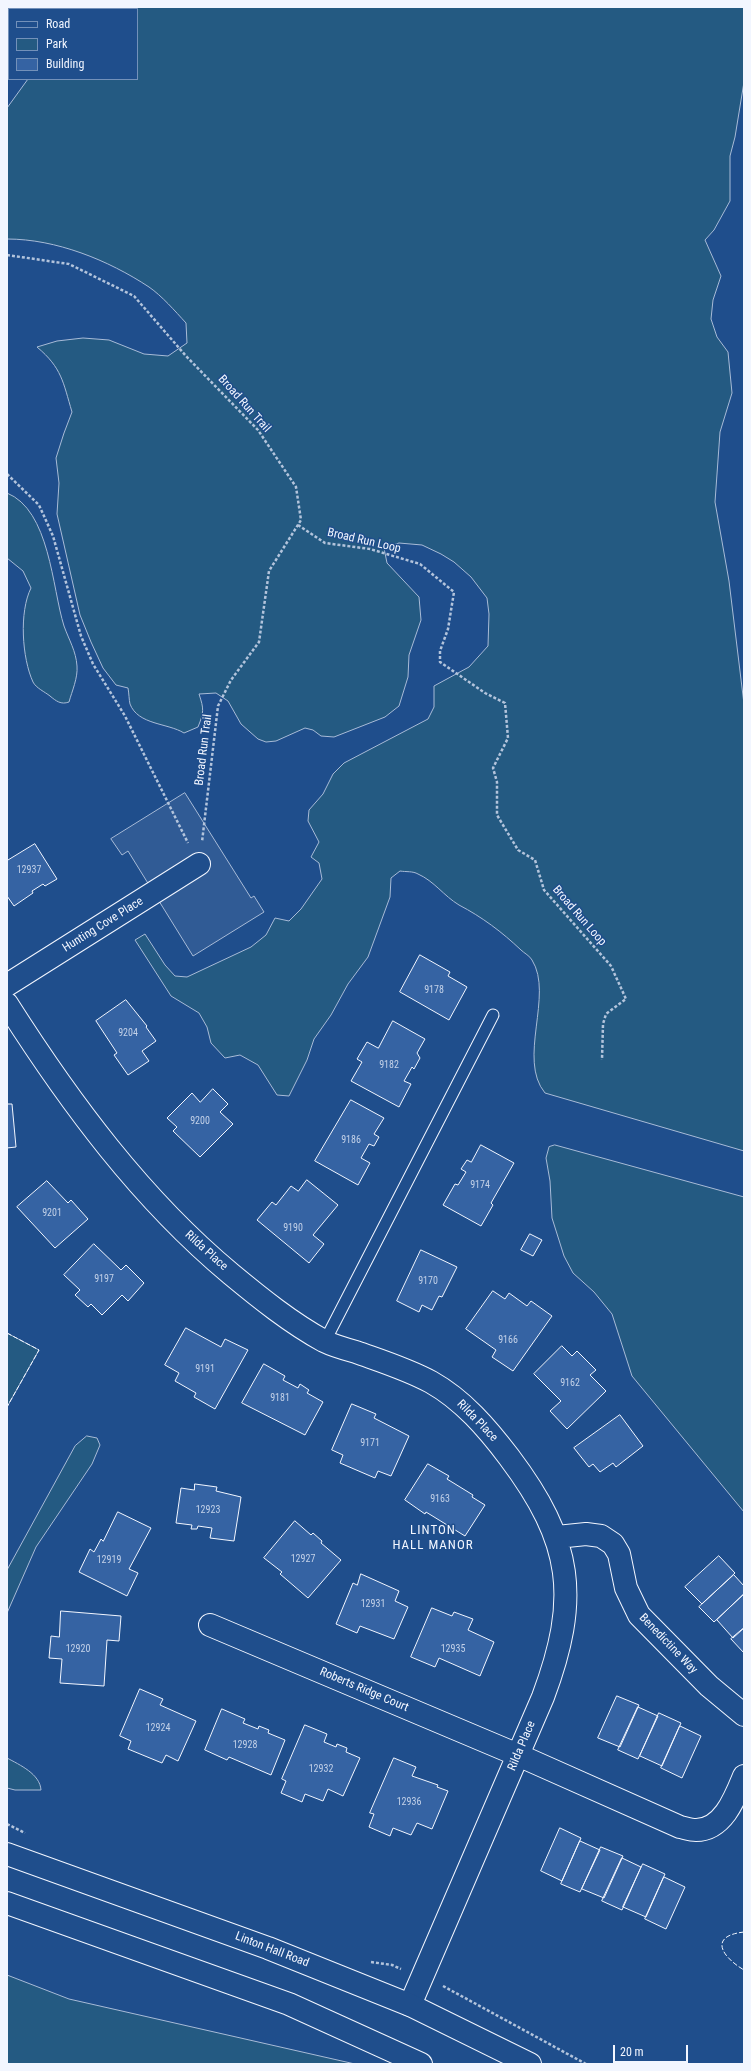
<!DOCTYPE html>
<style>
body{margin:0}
#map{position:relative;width:751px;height:2071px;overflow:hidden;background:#1f4e8c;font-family:"Roboto Condensed",sans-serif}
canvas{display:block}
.frame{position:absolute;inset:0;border:8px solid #f2f6ff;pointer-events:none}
.legend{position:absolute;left:8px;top:8px;width:130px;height:72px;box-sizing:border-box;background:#1f4e8c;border:1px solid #7391ba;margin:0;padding:5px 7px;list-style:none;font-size:12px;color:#f2f6ff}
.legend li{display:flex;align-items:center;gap:8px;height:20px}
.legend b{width:20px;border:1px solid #7391ba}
.scale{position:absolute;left:613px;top:2045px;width:75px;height:18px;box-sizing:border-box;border:2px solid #f2f6ff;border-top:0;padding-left:5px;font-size:12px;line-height:14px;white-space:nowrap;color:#f2f6ff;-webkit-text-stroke:3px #1f4e8c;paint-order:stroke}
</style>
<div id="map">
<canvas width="751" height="2071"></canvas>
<div class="frame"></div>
<ul class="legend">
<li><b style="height:5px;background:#1f4e8c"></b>Road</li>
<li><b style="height:11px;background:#245a82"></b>Park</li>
<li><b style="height:11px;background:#3563a3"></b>Building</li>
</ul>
<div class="scale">20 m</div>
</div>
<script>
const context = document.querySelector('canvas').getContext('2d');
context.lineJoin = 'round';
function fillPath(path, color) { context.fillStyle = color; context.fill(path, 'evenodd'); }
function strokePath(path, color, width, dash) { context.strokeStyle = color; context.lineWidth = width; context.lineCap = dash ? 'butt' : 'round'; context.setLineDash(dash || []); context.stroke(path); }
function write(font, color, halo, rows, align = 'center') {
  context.font = font + ' "Roboto Condensed",sans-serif'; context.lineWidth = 3; context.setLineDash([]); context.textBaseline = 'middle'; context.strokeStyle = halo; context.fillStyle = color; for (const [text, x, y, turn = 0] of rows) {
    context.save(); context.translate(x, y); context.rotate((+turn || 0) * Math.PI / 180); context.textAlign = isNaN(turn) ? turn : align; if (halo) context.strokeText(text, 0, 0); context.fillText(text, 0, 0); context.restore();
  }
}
const green = new Path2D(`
 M7 7H46L41 9H9V51L7 53Z
 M97 7H744V82L735 137 730 156V201L714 230 705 240 721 276 713 300 711 319 717 337 728 352 732 393 720 432 715 502 729 581 744 704V1151L545 1093C517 1059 554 995 532 960 530 956 524 953 521 950 502 932 482 917 459 905 444 896 434 881 418 874 413 871 406 872 400 871L391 878 390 897 368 957 348 984 331 1015 314 1039 307 1060 289 1096 277 1095 258 1065 240 1055 225 1058 211 1043 207 1027 199 1013 171 996 135 940 145 934 165 965 175 976 187 977 251 947 266 935 275 918 289 921 301 909 322 879 319 863 311 857 319 842 308 821 309 810 323 794 333 774 344 763 428 719 434 707V686L469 667 488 646 489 614 487 598 471 577 454 562 441 554 422 545 399 543 384 548 387 563 419 597 421 620 409 655 408 677 399 706 385 717 334 737 321 736 313 730 305 728 276 741 266 742 258 739 241 724 228 701 216 693 199 694C204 709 204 712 198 727L184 733C168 723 138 725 130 704 129 700 129 693 128 688L116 685 103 668 91 642 80 615 57 514 59 483 56 458 64 433 72 412C63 382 62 368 37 347L57 341 83 338 109 340 144 354 168 356 187 343 186 323C175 311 162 296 149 287 108 260 56 239 7 239V108L28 79H137V9H95Z
 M7 493C50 510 52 588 64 626 69 640 76 651 77 666 78 678 72 691 69 702 61 705 56 701 50 696 45 692 36 688 33 682 22 658 19 612 31 588L23 571 7 558Z
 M555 1145 744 1197V1512L632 1376 612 1314 594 1292 573 1273 564 1256 552 1218 550 1181 546 1158 549 1147Z
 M7 1333 39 1350 7 1407Z
 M87 1436 97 1438 100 1445 92 1464 36 1547 7 1613V1570L75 1446Z
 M7 1758C20 1765 40 1774 41 1790H15L7 1788Z
 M7 1975 69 1999 355 2064H7Z`);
fillPath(green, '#245a82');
strokePath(green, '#a8bbd7', 1);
const parking = new Path2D(`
 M185 793 251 898 254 896 264 912 193 956 128 851 122 855 111 839Z`);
fillPath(parking, '#305b95');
strokePath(parking, '#a8bbd7', 1);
const building = new Path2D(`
 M35 844 57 879 45 886 43 884 32 891 33 893 14 906 7 896V861Z
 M420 955 450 972 448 976 467 987 449 1020 400 992Z
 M126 1000 147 1026 146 1027 156 1041 142 1051 149 1061 128 1075 114 1055 117 1053 96 1021Z
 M393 1021 425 1039 417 1053 420 1058 414 1069 412 1067 404 1081 411 1084 399 1107 351 1081 362 1062 357 1059 367 1042 378 1048Z
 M213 1089 228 1104 220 1112 233 1124 200 1157 173 1131 177 1127 167 1118 192 1093 200 1102Z
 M351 1100 384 1118 374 1134 379 1137 374 1146 369 1144 361 1158 370 1163 358 1185 315 1161Z
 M7 1104H12L16 1147 7 1148Z
 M481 1145 514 1163 491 1203 493 1205 481 1226 443 1205 455 1184 458 1185 466 1172 461 1169 467 1160 471 1162Z
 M307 1180 338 1205 313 1235 324 1244 309 1263 257 1220 272 1202 276 1205 291 1186 298 1191Z
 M47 1181 68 1203 71 1200 88 1219 55 1248 17 1207Z
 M530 1234 542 1240 533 1256 521 1250Z
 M94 1244 121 1270 126 1265 144 1283 128 1301 122 1295 102 1315 91 1304 88 1307 75 1295 80 1290 64 1275Z
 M421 1250 457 1267 442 1297 439 1296 432 1310 422 1305 419 1312 397 1301Z
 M493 1291 505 1299 509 1293 527 1306 531 1301 552 1316 513 1371 492 1357 496 1350 466 1329Z
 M186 1328 221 1347 225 1339 248 1350 215 1409 194 1397 196 1393 175 1381 179 1373 165 1365Z
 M562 1346 572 1356 577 1351 596 1370 590 1375 606 1391 567 1429 550 1411 561 1401 534 1374Z
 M264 1364 285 1376 283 1380 298 1388 300 1384 309 1390 307 1393 323 1402 305 1435 242 1403Z
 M352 1404 376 1414 374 1418 409 1436 391 1476 378 1471 375 1478 340 1463 343 1455 332 1450Z
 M620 1415 643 1446 616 1467 613 1463 600 1472 593 1464 589 1467 574 1448Z
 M428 1464 449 1476 447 1479 473 1495 472 1497 485 1505 465 1536 426 1512 425 1514 405 1500Z
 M195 1484 217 1487 216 1491 241 1497 234 1541 210 1538 212 1528 198 1526 197 1529H191L192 1525 176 1523 181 1488 194 1490Z
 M118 1512 151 1528 129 1569 138 1573 127 1596 79 1572 90 1549 94 1552 101 1539 103 1541Z
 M295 1521 311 1535 313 1533 322 1541 321 1543 341 1560 308 1598 280 1574 282 1572 264 1558Z
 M719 1556 735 1573 702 1604 685 1587Z
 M361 1574 399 1591 395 1601 408 1607 394 1639 360 1626 357 1633 336 1624 353 1583 357 1585Z
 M734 1575 744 1586V1594L714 1622 699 1607Z
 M744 1594V1628L733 1638 717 1620Z
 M432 1608 452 1616 454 1612 473 1619 468 1630 494 1642 480 1676 439 1658 435 1667 411 1657Z
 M61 1611 121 1616 119 1641 107 1640 104 1686 60 1683 62 1659 49 1658 51 1636 59 1637Z
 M744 1628V1653L731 1639Z
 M140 1689 163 1699 160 1705 196 1721 178 1761 166 1755 162 1763 128 1749 131 1741 120 1736Z
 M617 1696 639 1705 620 1747 598 1738Z
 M638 1707 658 1716 638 1759 618 1750Z
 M222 1709 245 1719 243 1723 258 1729 259 1726 269 1730 268 1733 285 1740 271 1775 229 1757 227 1760 205 1750Z
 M659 1713 681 1723 662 1766 640 1756Z
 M305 1725 327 1734 324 1742 336 1747 337 1744 347 1748 346 1752 360 1758 343 1796 328 1789 323 1801 305 1794 302 1802 281 1793 286 1781 282 1779Z
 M680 1726 701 1736 682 1778 661 1768Z
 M394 1758 416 1767 412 1776 438 1785 437 1787 448 1791 432 1829 417 1823 411 1835 393 1828 390 1836 369 1827 374 1814 370 1813Z
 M560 1828 581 1838 562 1881 541 1871Z
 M580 1841 600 1850 580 1892 561 1884Z
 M601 1847 623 1856 604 1898 582 1889Z
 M622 1858 641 1867 622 1910 602 1901Z
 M643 1864 665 1874 646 1917 623 1907Z
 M664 1877 685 1887 666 1929 645 1919Z`);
fillPath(building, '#3563a3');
strokePath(building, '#f2f6ff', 1);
const lane = new Path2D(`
 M325 1341 493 1015`);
const street = new Path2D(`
 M7 985 199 864
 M7 1004C70 1103 141 1199 231 1274 260 1298 291 1323 324 1341 334 1346 345 1349 356 1352 381 1361 407 1369 431 1382 463 1400 487 1428 509 1457 573 1542 580 1598 543 1697L410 2005
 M557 1537 586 1534 601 1536 613 1544 619 1554 626 1588 639 1615 709 1686 744 1715
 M210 1625 518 1755 680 1827C685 1828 691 1830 696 1830 723 1830 735 1798 744 1776`);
const primary = new Path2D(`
 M7 1854 268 1948 410 2005 530 2064
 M7 1903 289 2004 421 2064`);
strokePath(lane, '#f2f6ff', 13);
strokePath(street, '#f2f6ff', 24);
strokePath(primary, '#f2f6ff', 24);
strokePath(new Path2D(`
 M68 9 70 7
 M7 77 9 75
 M7 255 69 264 134 296 186 356 258 430 296 487 301 520 269 571 259 642 231 680 218 706 202 842
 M7 474 39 505 53 536 81 636 93 664 125 716 188 843
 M298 525 325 543 370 549 420 564 454 592 448 629 440 651V662L485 693 505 703 508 738 493 768 497 782V815L518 850 535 860 544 890 611 966 626 999 606 1014 603 1024 602 1060
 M7 1824 25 1833
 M371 1962 392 1965 401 1969
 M443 1986 586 2064`), '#b3c4dc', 2.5, [3, 2]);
strokePath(lane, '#1f4e8c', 11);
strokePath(street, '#1f4e8c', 22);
strokePath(primary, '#1f4e8c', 22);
strokePath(new Path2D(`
 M7 1333 39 1350 7 1407
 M744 1932C708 1936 722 1957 744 1970`), '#f2f6ff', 1, [5, 2]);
write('10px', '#c3d1e8', null, [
 ["12937",29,870],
 ["9178",434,990],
 ["9204",128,1033],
 ["9182",389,1065],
 ["9200",200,1121],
 ["9186",351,1140],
 ["9174",480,1185],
 ["9201",52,1213],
 ["9190",293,1228],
 ["9197",104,1279],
 ["9170",428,1281],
 ["9166",508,1340],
 ["9191",205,1369],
 ["9162",570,1383],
 ["9181",280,1398],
 ["9171",370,1443],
 ["9163",440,1499],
 ["12923",208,1510],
 ["12927",303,1559],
 ["12919",109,1560],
 ["12931",373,1604],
 ["12920",78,1649],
 ["12935",453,1649],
 ["12924",158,1728],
 ["12928",245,1745],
 ["12932",321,1769],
 ["12936",409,1802]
]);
write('12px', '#f2f6ff', '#1f4e8c', [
 ["Broad Run Trail",244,404,48],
 ["Broad Run Loop",364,541,13],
 ["Broad Run Trail",204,750,-83],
 ["Broad Run Loop",579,916,49],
 ["Hunting Cove Place",103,925,-32],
 ["Rilda Place",206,1251,42],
 ["Rilda Place",477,1421,46],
 ["Benedictine Way",668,1644,46],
 ["Roberts Ridge Court",364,1690,23],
 ["Rilda Place",522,1746,-67],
 ["Linton Hall Road",272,1950,21]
]);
context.letterSpacing = '1px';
write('13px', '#f2f6ff', '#1f4e8c', [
 ["LINTON",433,1531],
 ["HALL MANOR",433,1546]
]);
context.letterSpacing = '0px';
</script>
